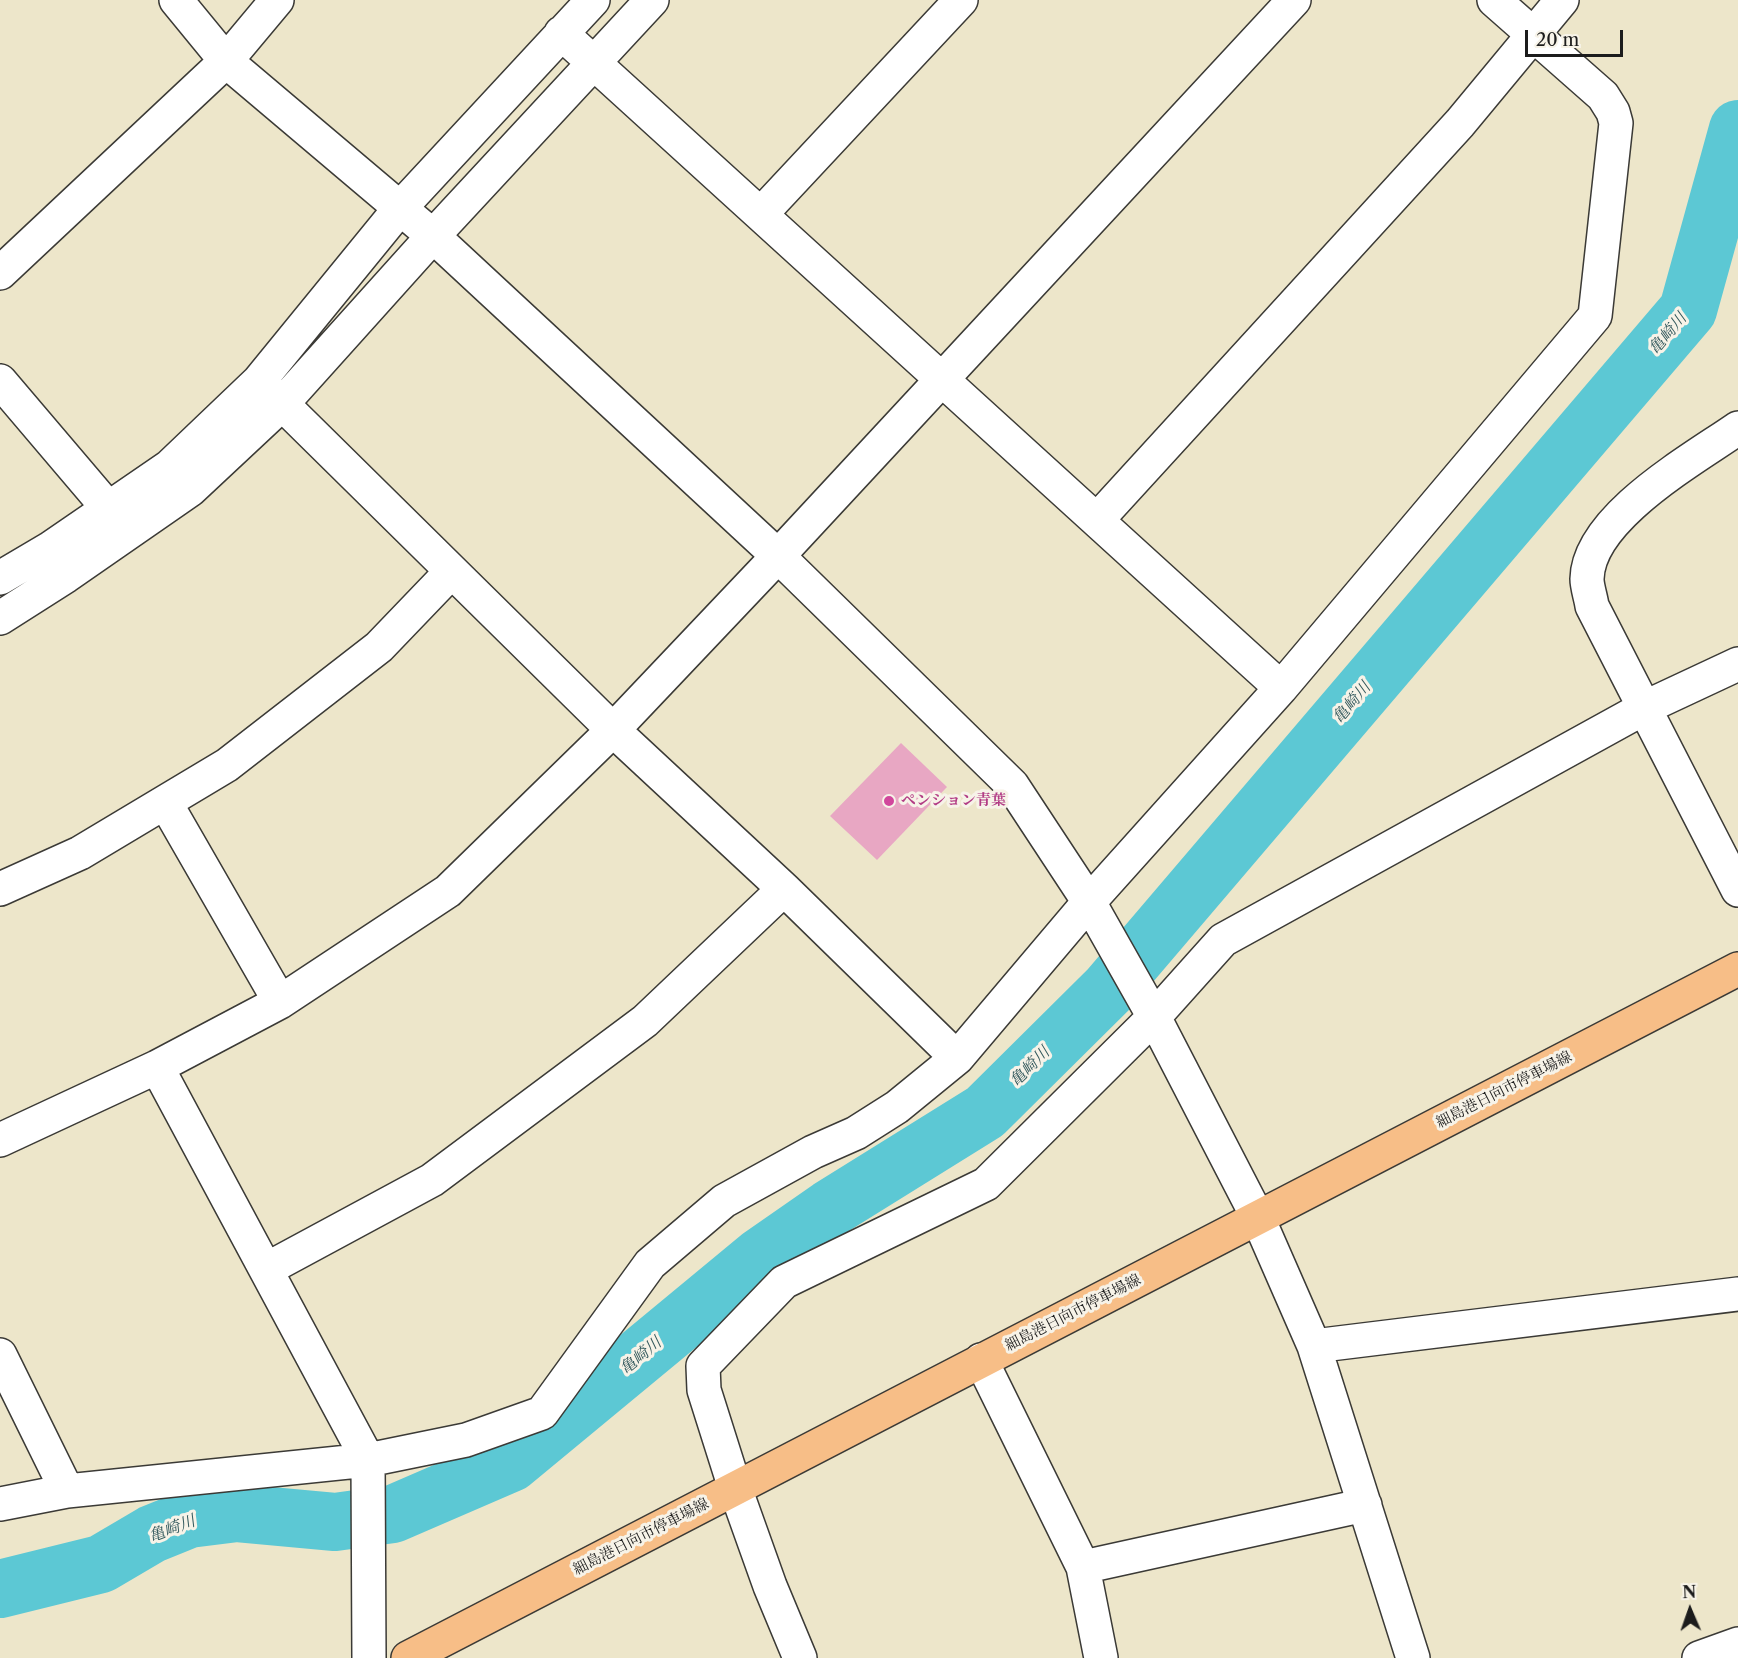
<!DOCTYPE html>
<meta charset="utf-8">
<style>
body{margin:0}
#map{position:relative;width:1738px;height:1658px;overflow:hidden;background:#ede6ca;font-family:"Libre Caslon Text",serif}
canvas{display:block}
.north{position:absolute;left:1660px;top:1580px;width:60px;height:60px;-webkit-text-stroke:4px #f7f3e8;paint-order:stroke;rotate:358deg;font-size:16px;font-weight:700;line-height:24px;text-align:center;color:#1c1c1c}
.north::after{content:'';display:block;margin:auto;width:21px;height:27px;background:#1c1c1c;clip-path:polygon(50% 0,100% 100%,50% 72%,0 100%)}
.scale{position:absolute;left:1525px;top:30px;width:98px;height:27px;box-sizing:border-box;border:3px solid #1c1c1c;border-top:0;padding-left:8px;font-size:18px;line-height:21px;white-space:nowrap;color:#1c1c1c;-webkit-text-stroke:4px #f7f3e8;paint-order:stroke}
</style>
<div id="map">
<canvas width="1738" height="1658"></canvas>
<div class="north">N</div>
<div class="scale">20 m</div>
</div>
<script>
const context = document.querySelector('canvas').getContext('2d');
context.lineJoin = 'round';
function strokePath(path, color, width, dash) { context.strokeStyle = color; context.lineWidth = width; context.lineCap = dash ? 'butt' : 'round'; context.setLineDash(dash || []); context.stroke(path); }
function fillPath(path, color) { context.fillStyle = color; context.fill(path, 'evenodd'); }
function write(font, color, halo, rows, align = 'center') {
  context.font = font + ' "Libre Caslon Text","Noto Serif JP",serif'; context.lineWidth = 6; context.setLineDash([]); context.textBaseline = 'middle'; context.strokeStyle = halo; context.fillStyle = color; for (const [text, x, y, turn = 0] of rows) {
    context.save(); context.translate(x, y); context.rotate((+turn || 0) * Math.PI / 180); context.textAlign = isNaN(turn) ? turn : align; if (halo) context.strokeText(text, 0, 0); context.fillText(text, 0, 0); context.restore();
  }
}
strokePath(new Path2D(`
 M0 1589 101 1564 152 1534 189 1519 237 1513 335 1522 393 1514 511 1463 760 1257 829 1209 985 1112 1109 989 1688 310 1738 129`), '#5cc8d4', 58);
fillPath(new Path2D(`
 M901 743 947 787 877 860 830 816Z`), '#e8a7c3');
const minor = new Path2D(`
 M176 0 226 61 433 236 778 556 1012 785 1089 902 1154 1017 1258 1218 1314 1346 1413 1658
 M561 33 1281 688
 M761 214 961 0
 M0 273 226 61 277 0
 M0 381 108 508 120 525
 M259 381 613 730 784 889 957 1058
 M1738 428C1692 460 1588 518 1587 579 1587 587 1591 598 1592 606L1738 890
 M1097 520 1460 123 1562 0
 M0 578 49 549 170 466 259 381 401 207 593 0
 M0 618 66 576 190 490 282 404 433 236 652 0
 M165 802 280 1002
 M0 889 80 853 227 765 379 647 451 572
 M157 1067 368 1460 369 1658
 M0 1140 157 1067 280 1002 448 891 613 730 778 556 1294 0
 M267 1269 432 1180 645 1021 784 889
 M1314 1346 1738 1294
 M0 1355 67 1491
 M981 1360 1083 1567 1101 1658
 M0 1504 67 1491 368 1460 466 1440 542 1413 650 1264 724 1201 813 1152 856 1133 897 1107 957 1058 1089 902 1281 688 1595 316 1616 123 1613 112 1603 96 1494 0
 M1083 1567 1365 1505
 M800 1658 770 1586 735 1488 704 1390 703 1366 784 1282 986 1184 1154 1017 1223 940 1646 707 1738 664
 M1699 1658 1738 1644`);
const major = new Path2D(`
 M408 1658 1738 969`);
strokePath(minor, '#3b3a36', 36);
strokePath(major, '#3b3a36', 36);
strokePath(minor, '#fff', 33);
strokePath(major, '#f7be87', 33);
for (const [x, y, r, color] of [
 [889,801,6,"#d1479c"]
]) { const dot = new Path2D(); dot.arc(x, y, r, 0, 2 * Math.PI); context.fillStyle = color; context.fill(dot); strokePath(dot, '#f7f3e8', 2); }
write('bold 15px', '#b23c85', '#f7f3e8', [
 ["ペンション青葉",901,801]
], 'left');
write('15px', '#1c1c1c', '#f7f3e8', [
 ["細島港日向市停車場線",1504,1090,-27],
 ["細島港日向市停車場線",1073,1313,-27],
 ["細島港日向市停車場線",641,1537,-27]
]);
write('italic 16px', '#32585c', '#f7f3e8', [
 ["亀崎川",1668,334,-50],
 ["亀崎川",1352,703,-50],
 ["亀崎川",1030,1067,-45],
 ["亀崎川",641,1356,-40],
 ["亀崎川",172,1529,-21]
]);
</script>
